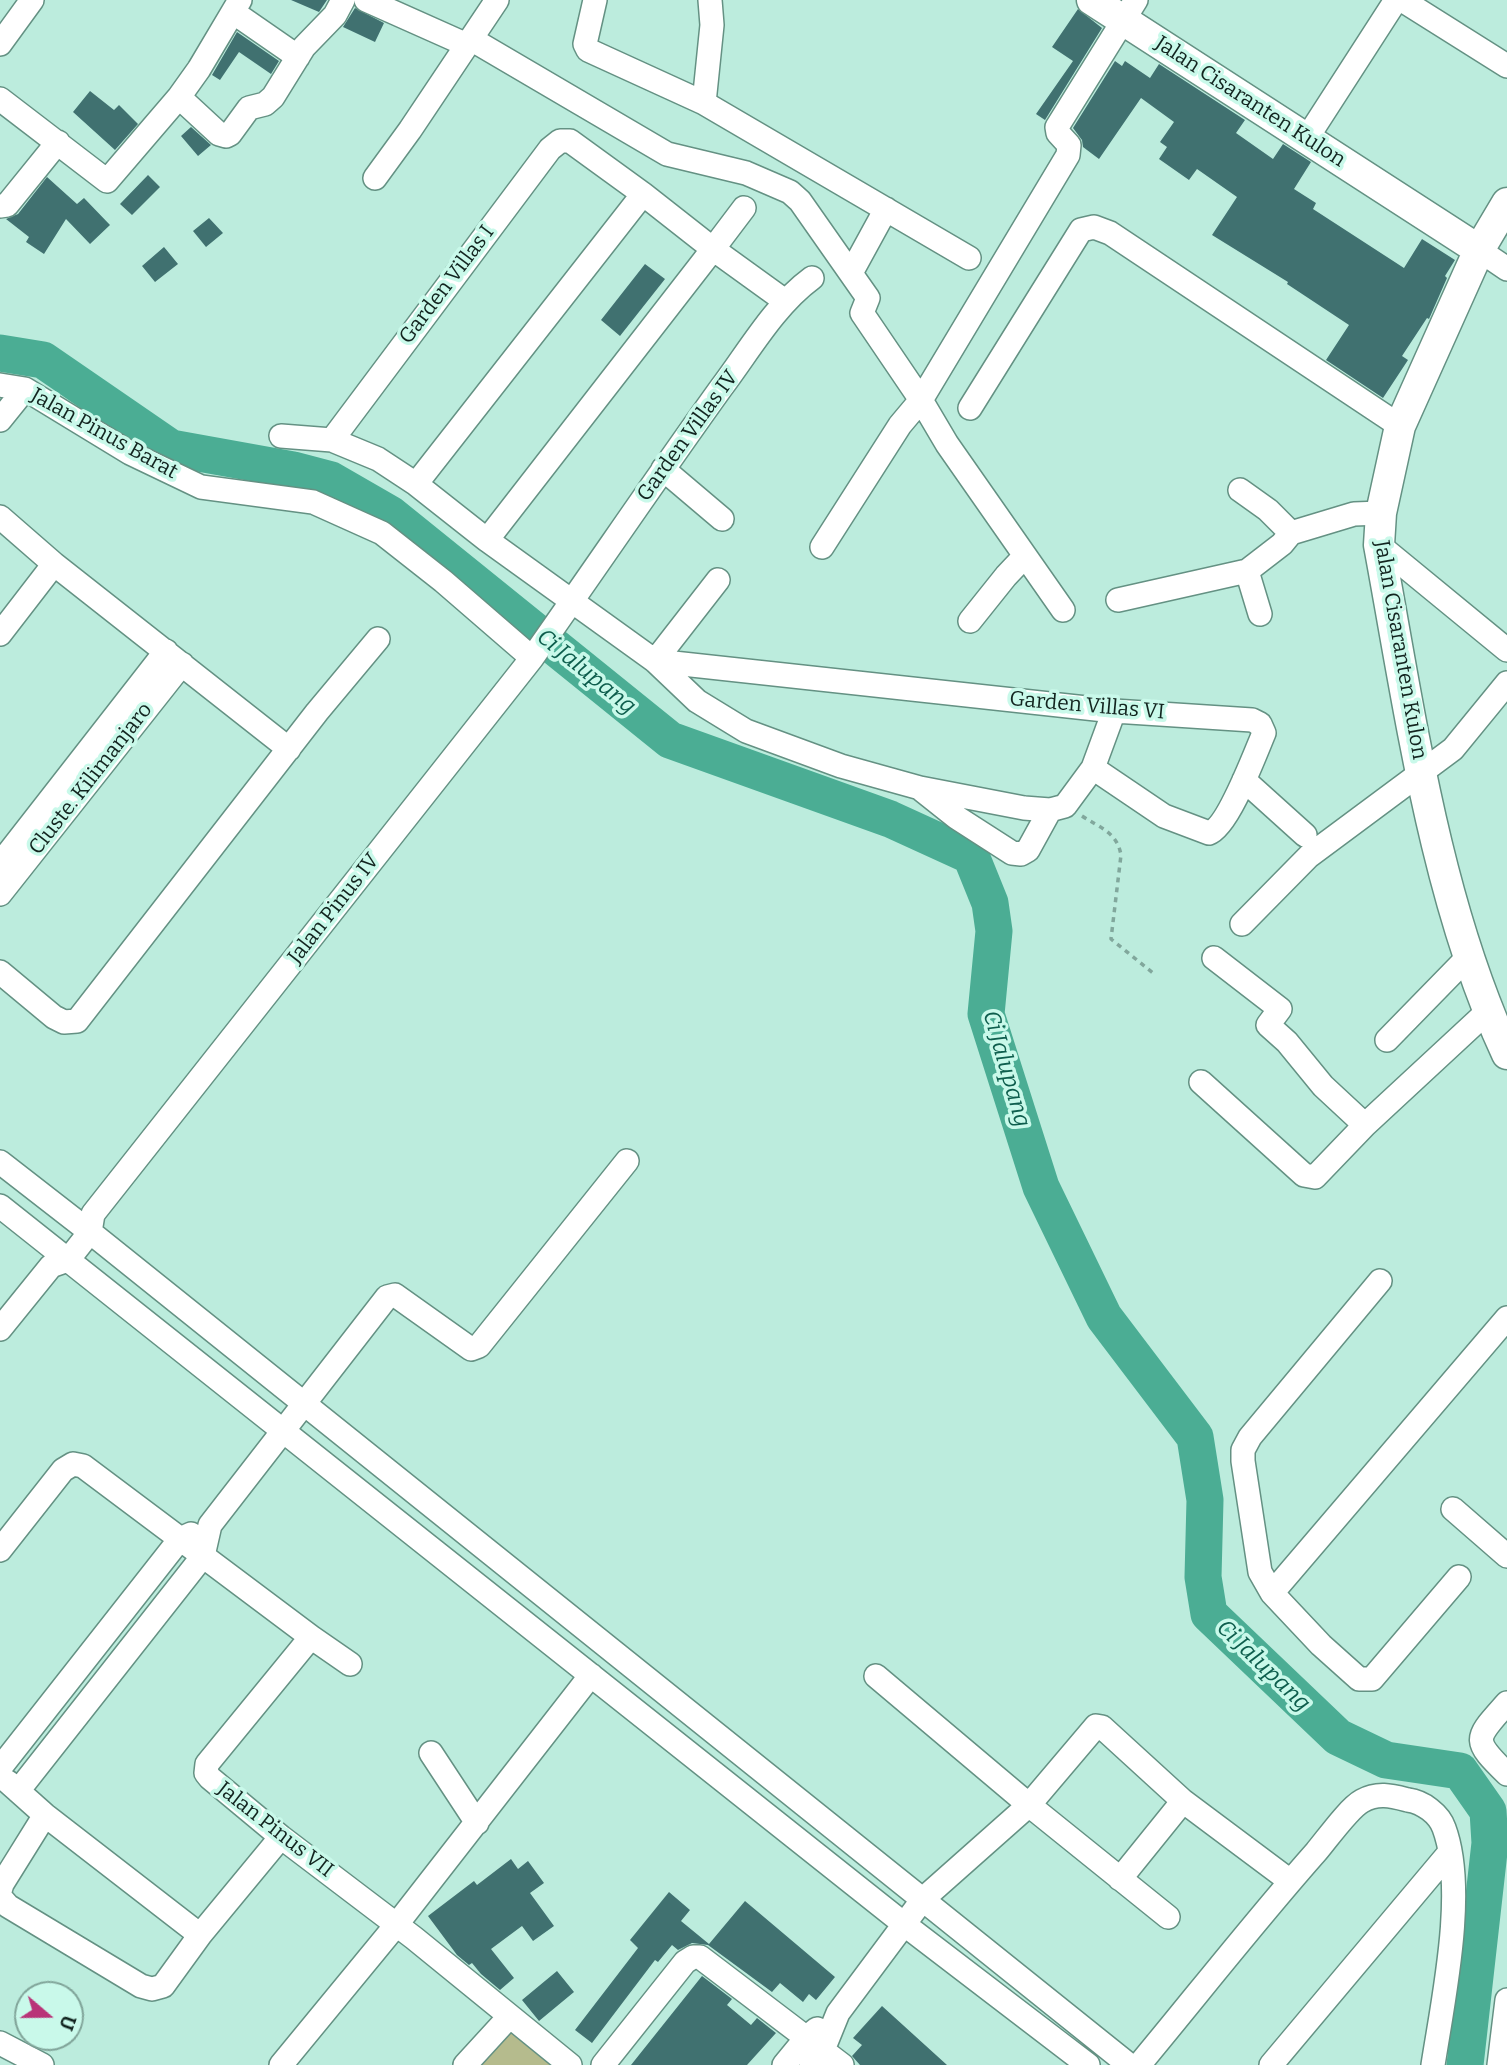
<!DOCTYPE html>
<style>
body{margin:0}
#map{position:relative;width:1507px;height:2065px;overflow:hidden;background:#bcecdd;font-family:Bitter,serif}
canvas{display:block}
.north{position:absolute;left:14px;top:1981px;width:70px;height:70px;box-sizing:border-box;background:#c9f9ea;border:2px solid #80a499;border-radius:50%;rotate:110deg;font-size:19px;font-weight:700;line-height:28px;text-align:center;color:#12241f}
.north::after{content:'';display:block;margin:auto;width:24px;height:32px;background:#b93478;clip-path:polygon(50% 0,100% 100%,50% 72%,0 100%)}
</style>
<div id="map">
<canvas width="1507" height="2065"></canvas>
<div class="north">U</div>
</div>
<script>
const context = document.querySelector('canvas').getContext('2d');
context.lineJoin = 'round';
function fillPath(path, color) { context.fillStyle = color; context.fill(path, 'evenodd'); }
function strokePath(path, color, width, dash) { context.strokeStyle = color; context.lineWidth = width; context.lineCap = dash ? 'butt' : 'round'; context.setLineDash(dash || []); context.stroke(path); }
function write(font, color, halo, rows, align = 'center') {
  context.font = font + ' Bitter,serif'; context.lineWidth = 7; context.setLineDash([]); context.textBaseline = 'middle'; context.strokeStyle = halo; context.fillStyle = color; for (const [text, x, y, turn = 0] of rows) {
    context.save(); context.translate(x, y); context.rotate((+turn || 0) * Math.PI / 180); context.textAlign = isNaN(turn) ? turn : align; if (halo) context.strokeText(text, 0, 0); context.fillText(text, 0, 0); context.restore();
  }
}
fillPath(new Path2D(`
 M510 2023 565 2065H470Z`), '#b5bb8d');
strokePath(new Path2D(`
 M0 353 43 360 171 448 293 470 331 480 390 514 670 740 890 819 971 856 990 903 994 931 986 1014 1041 1187 1104 1317 1195 1437 1205 1500 1203 1577 1209 1614 1338 1737 1386 1760 1460 1771 1488 1811 1490 1843 1465 2065`), '#4bad94', 37);
fillPath(new Path2D(`
 M291 0H327L319 12Z
 M355 8 384 23 375 42 343 27Z
 M1078 9 1102 28 1045 120 1036 114 1073 61 1052 47Z
 M237 32 279 61 271 74 239 52 220 80 212 75Z
 M1115 61 1122 66 1125 61 1150 78 1159 64 1245 120 1236 133 1273 159 1283 144 1311 162 1294 189 1316 203 1313 209 1404 268 1422 239 1455 260 1445 276 1447 278 1429 319 1427 318 1402 356 1408 360 1383 398 1326 360 1349 325 1287 284 1288 282 1212 235 1237 197 1197 169 1189 180 1159 159 1167 147 1160 142 1174 122 1141 98 1099 159 1083 147 1082 140 1073 128Z
 M90 91 114 110 119 105 138 124 115 150 73 112Z
 M191 127 211 145 198 156 181 136Z
 M148 175 160 187 132 215 120 204Z
 M47 177 77 204 84 198 110 225 90 244 66 219 44 254 26 242 29 237 6 219 18 214Z
 M209 218 223 233 206 247 193 231Z
 M164 247 178 264 155 282 142 266Z
 M645 264 665 279 620 336 601 320Z
 M511 1859 518 1869 528 1861 544 1883 530 1893 554 1926 533 1941 522 1926 491 1949 514 1978 500 1990 481 1974 472 1963 469 1965 457 1955 428 1916 474 1881 477 1885Z
 M669 1892 690 1910 681 1921 709 1944 745 1901 835 1977 816 2000 809 1994 803 2002 780 1983 772 1992 708 1945 692 1943 678 1950 672 1945 658 1962 655 1960 592 2043 575 2030 638 1948 630 1940Z
 M557 1971 574 1992 539 2021 522 2000Z
 M702 1976 732 1999 727 2005 751 2025 757 2018 776 2033 747 2065H631Z
 M882 2006 947 2065H860L852 2056 862 2045 853 2038Z`), '#407170');
const minor = new Path2D(`
 M366 0 467 45
 M595 0 585 44 588 50 704 103
 M710 0 712 25 704 103 969 258
 M1402 0 1507 66
 M233 12 298 57
 M471 39 667 154 746 173 790 192 800 201 868 298 862 313 921 400 947 444 1063 610
 M0 44 32 0
 M179 97 199 69 240 0
 M0 99 107 181 179 97 219 134 226 136 230 134 249 108 265 104 273 97 304 47 335 15 343 0
 M1307 138 1396 0
 M375 178 410 130 497 0
 M0 206 7 205 58 142
 M744 208 713 249 785 301
 M1479 250 1507 269
 M851 273 886 209
 M0 385 25 389 130 453 201 487 313 502 382 533 443 581 532 658
 M970 408 1081 230 1094 227 1110 233 1400 426
 M0 420 25 389
 M281 436 332 440 378 459 416 484 487 540 655 661 697 701 746 731 841 766 920 788 1024 808 1050 810 1065 806 1093 768 1114 711
 M332 440 550 149 560 141H570L643 194
 M663 469 722 519
 M416 484 643 194 713 249 487 540
 M1240 490 1268 510 1291 533
 M0 517 54 564
 M1379 545 1507 650
 M822 547 900 425 921 400 1068 155 1069 145 1058 133 1057 127 1136 0
 M1118 600 1247 571
 M1260 614 1247 571 1282 544 1291 533 1354 514 1381 513
 M970 621 1006 576 1024 557
 M0 634 54 564 289 749
 M655 661 1114 711 1252 720 1260 724 1264 733C1255 754 1228 827 1209 833L1164 816 1093 768
 M655 661 718 580
 M1244 780 1305 835
 M922 790 956 817 1012 853 1021 854 1028 850 1050 810
 M0 864 166 651
 M0 894 182 664
 M1242 924 1309 856 1453 749 1507 683
 M1214 958 1280 1009 1268 1025 1287 1042 1323 1086 1365 1125
 M0 972 54 1017 64 1022 77 1021 317 712 378 639
 M1387 1040 1469 956
 M1201 1082 1304 1175 1315 1177 1365 1125 1488 1011
 M0 1162 90 1232 1129 2065
 M0 1206 909 1928 1088 2065
 M0 1329 51 1266 68 1260 90 1232 93 1214 532 658C595 569 657 477 721 388 749 351 774 306 812 278
 M1453 1509 1507 1556
 M0 1550 63 1470 73 1464 83 1466 311 1637 207 1764 206 1773 210 1778 281 1837 414 1938 570 2065
 M1459 1577 1372 1679H1359L1321 1645 1272 1593 1507 1318
 M1272 1593 1260 1572 1243 1461V1450L1250 1437 1380 1281
 M311 1637 350 1664
 M876 1676 1029 1805 1168 1917
 M1507 1703C1475 1739 1471 1739 1507 1774
 M431 1753 477 1823
 M0 1768 180 1539 191 1534
 M8 1782 45 1815 200 1935
 M18 1791 203 1556 210 1525 387 1297 395 1295 471 1349 479 1346 627 1161
 M1120 1879 1183 1801
 M0 1891 2 1884 45 1815
 M0 1897 8 1906 141 1986 152 1989 163 1986 200 1935 281 1837
 M0 2043 42 2065
 M281 2065 397 1924 591 1675
 M465 2065 509 2017
 M603 2065 685 1962 693 1957H700L842 2065
 M784 2065 807 2037 817 2029
 M811 2065 823 2050 838 2013 923 1899 1029 1805 1096 1726 1102 1727 1183 1801 1290 1881
 M1139 2065C1198 1994 1255 1921 1316 1852 1327 1839 1349 1808 1362 1801 1378 1792 1392 1796 1408 1800 1423 1802 1439 1814 1444 1828 1467 1890 1443 2000 1433 2065
 M1271 2065 1450 1852
 M1499 2065 1507 2000`);
const major = new Path2D(`
 M1092 0 1479 250
 M1507 203 1479 250 1400 426 1381 513 1379 545C1410 712 1435 899 1507 1054`);
strokePath(minor, '#649183', 26);
strokePath(major, '#649183', 33);
strokePath(new Path2D(`
 M1082 816C1100 828 1117 832 1121 855L1111 939 1153 973`), '#81a79c', 3.5, [5, 5]);
strokePath(minor, '#fff', 23);
strokePath(major, '#fff', 30);
write('21px', '#12241f', '#c9f9ea', [
 ["Jalan Cisaranten Kulon",1250,102,33],
 ["Garden Villas I",447,285,-53],
 ["Jalan Pinus Barat",104,434,29],
 ["Garden Villas IV",688,436,-54],
 ["Jalan Cisaranten Kulon",1400,650,80],
 ["Garden Villas VI",1087,706,5],
 ["Cluste. Kilimanjaro",91,779,-52],
 ["Jalan Pinus IV",334,909,-52],
 ["Jalan Pinus VII",275,1830,38]
]);
write('italic 23px', '#0e5e4d', '#c9f9ea', [
 ["Ci Jalupang",586,672,39],
 ["Ci Jalupang",1006,1069,74],
 ["Ci Jalupang",1263,1666,44]
]);
</script>
